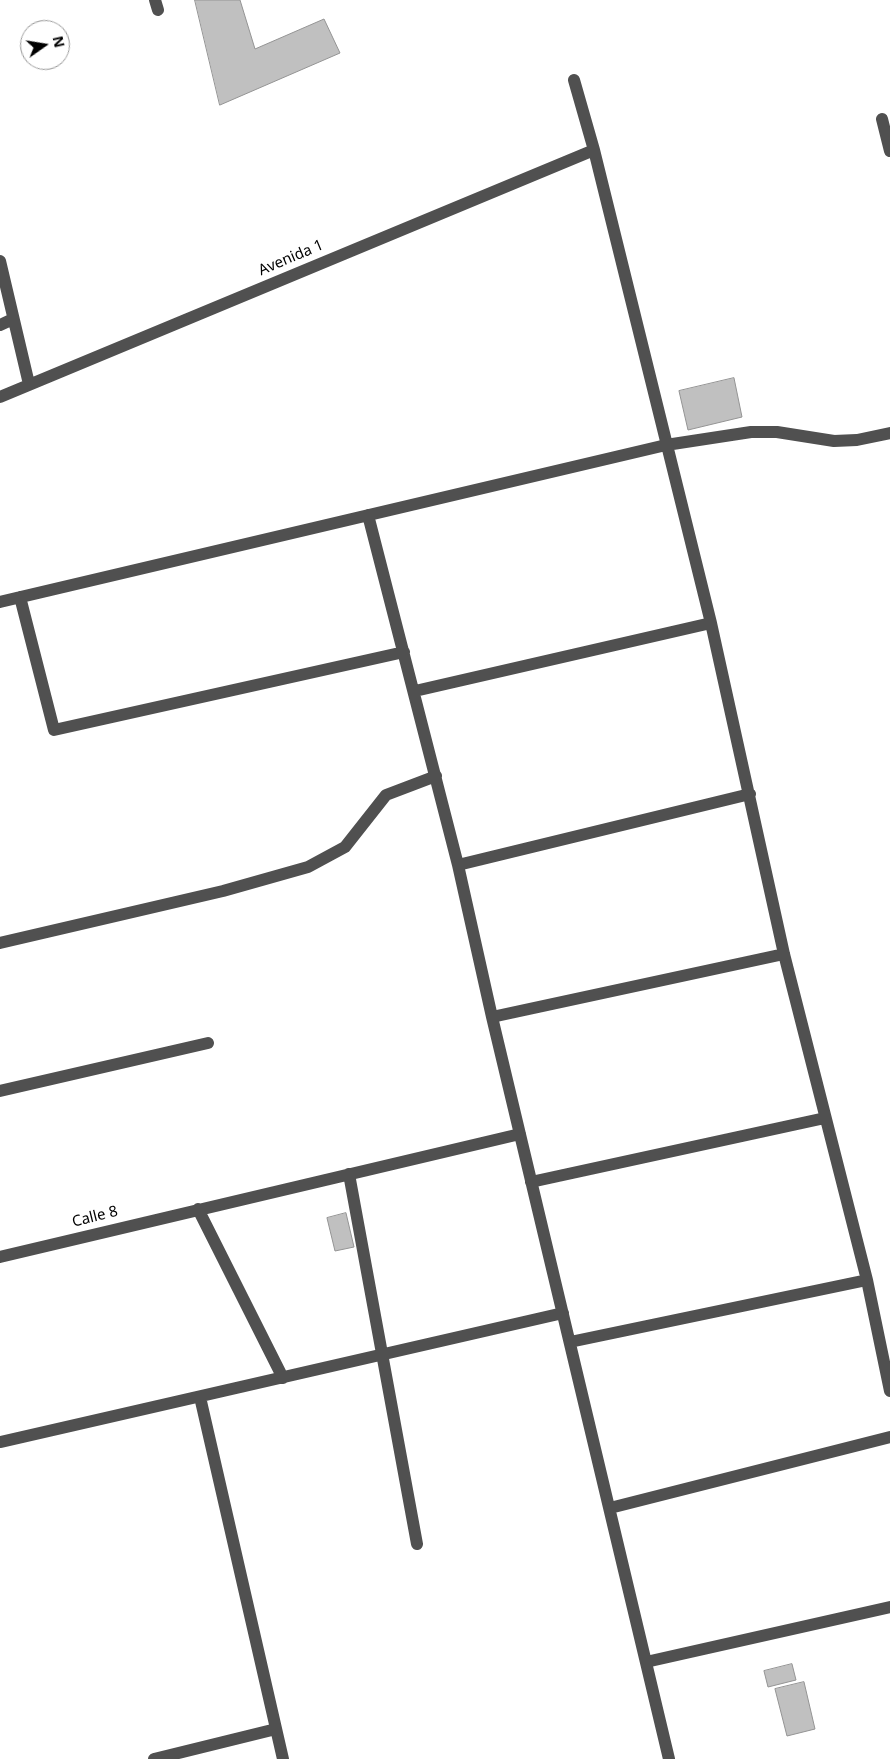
<!DOCTYPE html>
<style>
body{margin:0}
#map{position:relative;width:890px;height:1759px;overflow:hidden;background:#fff;font-family:"Noto Sans",sans-serif}
canvas{display:block}
.north{position:absolute;left:20px;top:20px;width:50px;height:50px;box-sizing:border-box;background:#fff;border:1px solid #999;border-radius:50%;rotate:77deg;font-size:14px;font-weight:700;line-height:20px;text-align:center;color:#000}
.north::after{content:'';display:block;margin:auto;width:18px;height:22px;background:#000;clip-path:polygon(50% 0,100% 100%,50% 72%,0 100%)}
</style>
<div id="map">
<canvas width="890" height="1759"></canvas>
<div class="north">N</div>
</div>
<script>
const context = document.querySelector('canvas').getContext('2d');
context.lineJoin = 'round';
function fillPath(path, color) { context.fillStyle = color; context.fill(path, 'evenodd'); }
function strokePath(path, color, width, dash) { context.strokeStyle = color; context.lineWidth = width; context.lineCap = dash ? 'butt' : 'round'; context.setLineDash(dash || []); context.stroke(path); }
function write(font, color, halo, rows, align = 'center') {
  context.font = font + ' "Noto Sans",sans-serif'; context.lineWidth = 4; context.setLineDash([]); context.textBaseline = 'middle'; context.strokeStyle = halo; context.fillStyle = color; for (const [text, x, y, turn = 0] of rows) {
    context.save(); context.translate(x, y); context.rotate((+turn || 0) * Math.PI / 180); context.textAlign = isNaN(turn) ? turn : align; if (halo) context.strokeText(text, 0, 0); context.fillText(text, 0, 0); context.restore();
  }
}
const building = new Path2D(`
 M195 0H240L255 49 324 19 340 53 220 105Z
 M734 378 742 417 688 430 679 391Z
 M346 1213 354 1247 335 1251 327 1218Z
 M792 1664 796 1680 768 1687 764 1671Z
 M804 1682 815 1729 787 1736 775 1689Z`);
fillPath(building, '#c0c0c0');
strokePath(building, '#949494', 1);
strokePath(new Path2D(`
 M155 0 158 10
 M574 80 594 150 711 623 784 954 867 1280 890 1391
 M882 119 890 151
 M0 261 29 384
 M0 325 13 319
 M0 397 594 150
 M368 515 458 865 492 1017 669 1759
 M20 597 54 730 404 652
 M0 602 666 445 751 432H777L834 441 857 440 890 433
 M415 691 711 623
 M458 865 750 794
 M0 943 223 891 308 867 345 847 386 795 436 776
 M492 1017 784 954
 M0 1091 208 1043
 M349 1174 417 1544
 M531 1182 825 1118
 M198 1209 283 1378
 M0 1257 520 1134
 M570 1342 867 1280
 M200 1397 283 1759
 M1 1442 563 1313
 M610 1508 890 1437
 M646 1662 890 1607
 M154 1759 276 1729`), '#505050', 12);
write('15px', '#000', '#fff', [
 ["Avenida 1",291,258,-23],
 ["Calle 8",95,1217,-14]
]);
</script>
